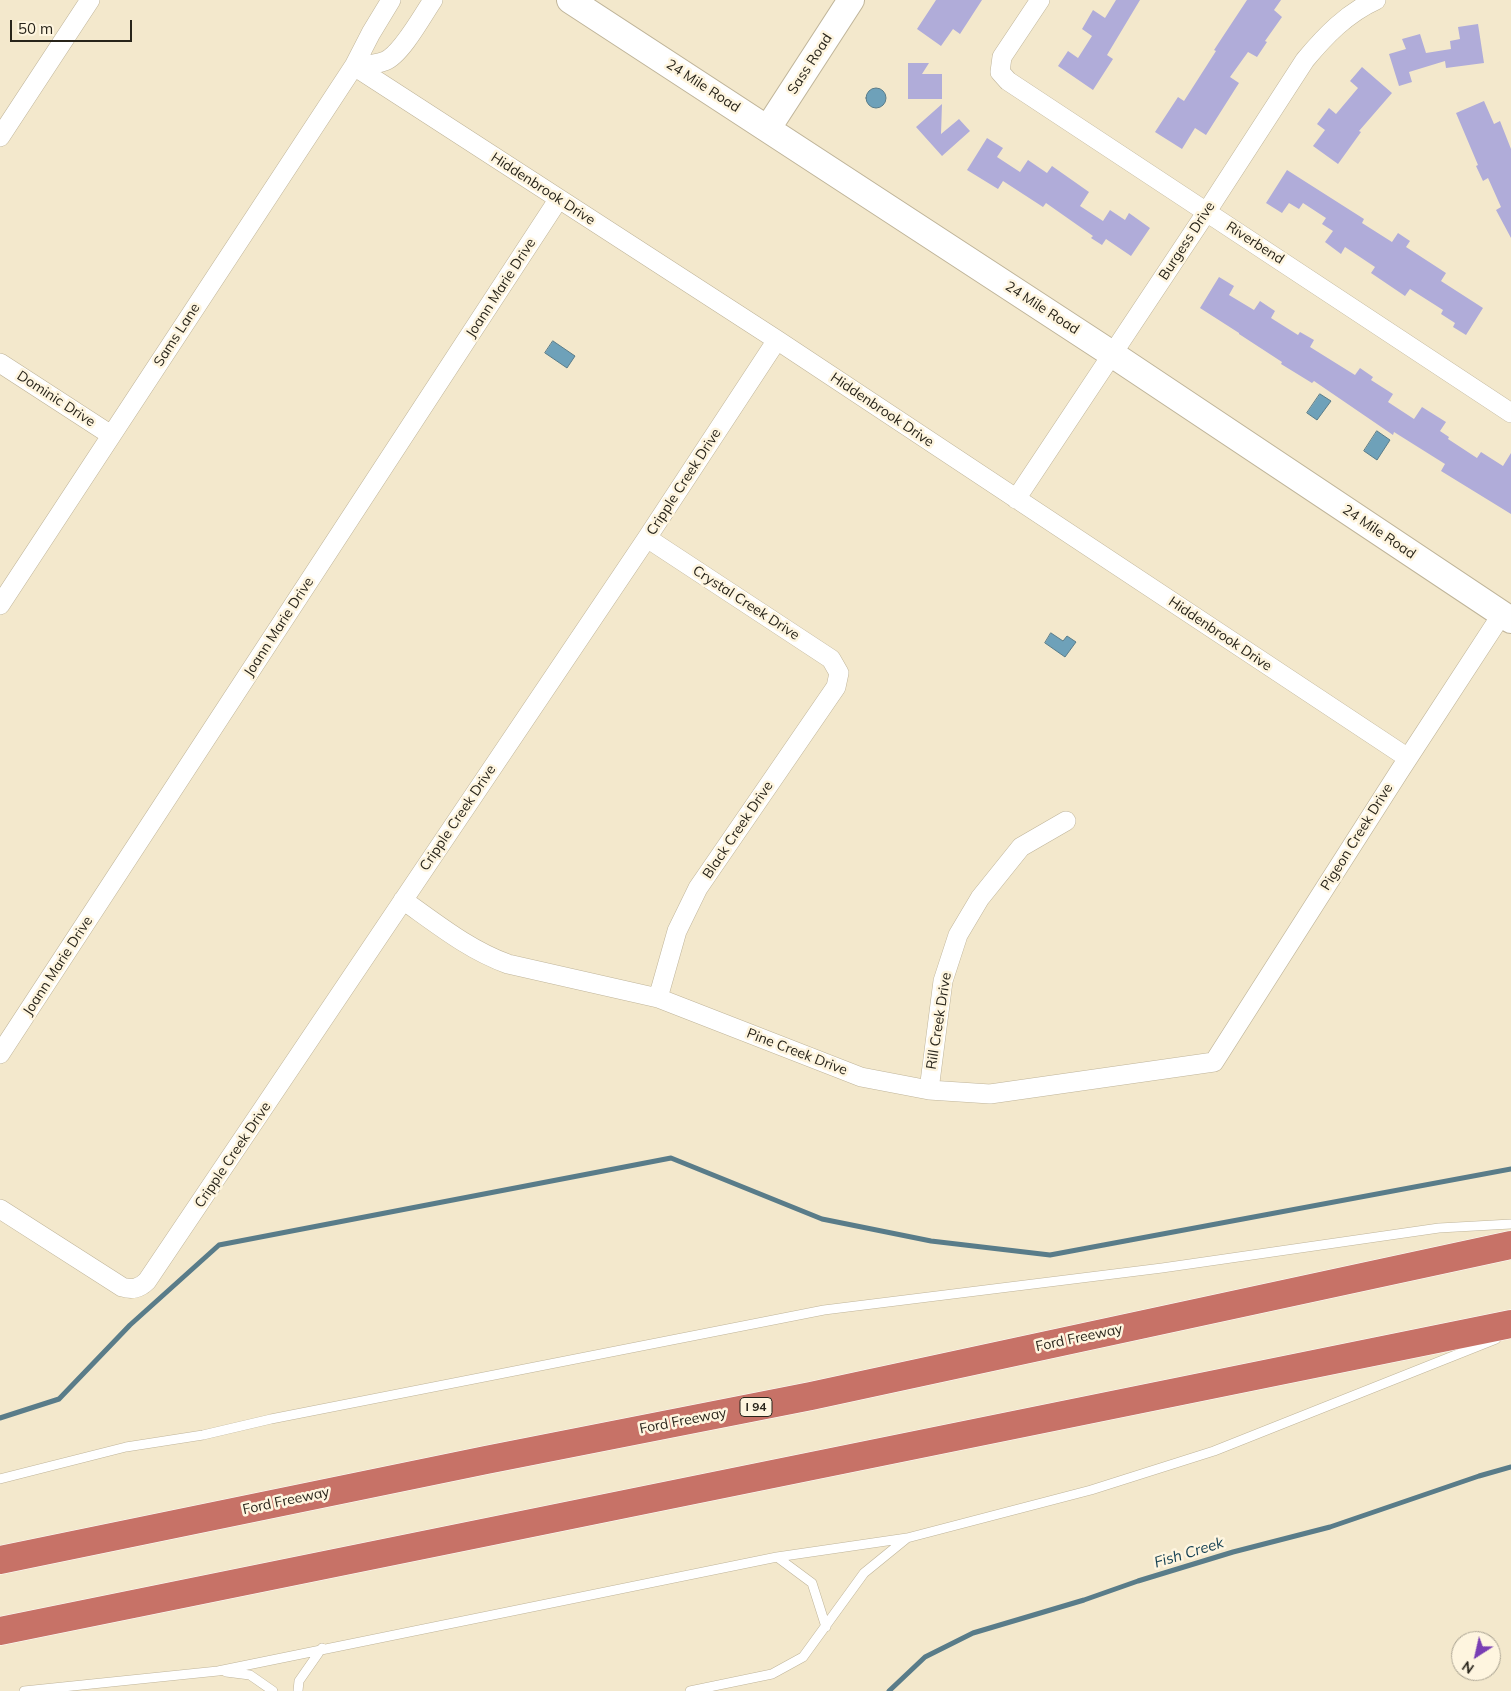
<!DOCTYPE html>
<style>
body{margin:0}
#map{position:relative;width:1511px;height:1691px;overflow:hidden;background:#f3e8cc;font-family:Mulish,sans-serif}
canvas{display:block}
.north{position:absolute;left:1451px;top:1631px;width:50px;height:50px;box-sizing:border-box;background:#fef5df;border:1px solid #a8a190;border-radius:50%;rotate:215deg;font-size:14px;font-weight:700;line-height:20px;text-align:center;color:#28241a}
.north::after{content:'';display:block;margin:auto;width:18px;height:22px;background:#793eb4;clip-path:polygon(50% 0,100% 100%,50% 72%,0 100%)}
.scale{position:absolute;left:10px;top:20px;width:122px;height:22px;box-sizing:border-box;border:2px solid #28241a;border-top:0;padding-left:6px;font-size:15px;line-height:18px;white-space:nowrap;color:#28241a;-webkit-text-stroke:4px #fef5df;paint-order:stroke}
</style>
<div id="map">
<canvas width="1511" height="1691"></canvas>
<div class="north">N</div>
<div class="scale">50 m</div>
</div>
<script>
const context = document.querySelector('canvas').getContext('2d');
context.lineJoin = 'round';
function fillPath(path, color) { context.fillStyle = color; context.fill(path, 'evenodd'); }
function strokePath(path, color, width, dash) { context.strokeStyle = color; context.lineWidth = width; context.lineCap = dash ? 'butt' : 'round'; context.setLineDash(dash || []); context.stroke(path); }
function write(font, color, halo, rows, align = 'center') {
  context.font = font + ' Mulish,sans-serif'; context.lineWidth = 5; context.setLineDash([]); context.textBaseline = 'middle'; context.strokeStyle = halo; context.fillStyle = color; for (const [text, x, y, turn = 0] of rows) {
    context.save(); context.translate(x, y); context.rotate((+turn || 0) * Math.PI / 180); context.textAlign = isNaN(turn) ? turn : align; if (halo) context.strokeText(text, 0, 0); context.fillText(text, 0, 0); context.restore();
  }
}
const water = new Path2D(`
 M866 98a10 10 0 1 1 20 0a10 10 0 1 1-20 0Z
 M553 341 575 356 567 368 545 353Z
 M1320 394 1331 401 1317 420 1307 413Z
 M1377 431 1390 440 1377 460 1364 451Z
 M1051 633 1063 641 1067 636 1076 642 1065 657 1045 643Z`);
fillPath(water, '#6ea1b9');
strokePath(water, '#597c89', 1);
strokePath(new Path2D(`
 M0 1418 59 1399 130 1325 219 1245 671 1158 822 1219 931 1241 1050 1255 1511 1169
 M889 1691 925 1657 973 1633 1084 1600 1138 1581 1233 1552 1330 1527 1479 1476 1511 1467`), '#597c89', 5);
fillPath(new Path2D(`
 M936 0H982L960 34 953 29 941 46 917 29Z
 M1116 0H1140L1107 55 1113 59 1093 90 1058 66 1068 51 1078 58 1092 36 1082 29 1093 10 1105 18Z
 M1247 0H1281L1274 10 1282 17 1265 41 1267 42 1257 57 1248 52 1230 77 1239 83 1206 135 1195 128 1182 149 1155 132 1178 97 1184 101 1216 51 1214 50Z
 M1478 24 1484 63 1446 68 1445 61 1409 72 1412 82 1399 86 1389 54 1406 49 1402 39 1420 34 1426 53 1451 49 1450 41 1460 39 1458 27Z
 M908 63H929L922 74H942V99H908Z
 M1362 67 1392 93 1359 131 1361 132 1338 164 1313 146 1325 130 1317 124 1329 108 1336 114 1358 88 1350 81Z
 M1484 101 1494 124 1500 121 1511 149V238L1496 210 1501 207 1488 178 1483 181 1476 166 1478 165 1456 113Z
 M942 104 941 134 959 119 970 131 942 156 916 127Z
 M987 138 1003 148 997 157 1020 172 1028 160 1047 173 1052 166 1089 192 1080 206 1103 221 1110 210 1125 220 1129 213 1150 228 1131 256 1106 239 1102 245 1091 238 1093 236 1046 203 1043 207 1003 181 998 189 967 170Z
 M1287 170 1364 219 1362 223 1392 242 1398 233 1410 241 1406 247 1446 273 1441 281 1483 308 1466 335 1453 327 1455 323 1441 314 1443 310 1410 289 1405 296 1371 273 1375 267 1345 247 1341 254 1325 242 1333 231 1322 224 1326 218 1303 203 1299 209 1289 203 1282 213 1266 203Z
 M1219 277 1234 286 1229 295 1254 310 1260 301 1275 311 1271 318 1298 335 1300 332 1314 340 1310 347 1355 375 1360 368 1373 377 1371 380 1393 394 1388 402 1414 419 1422 407 1446 422 1440 431 1449 437 1448 439 1477 458 1481 452 1503 466 1511 453V514L1441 471 1445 464 1394 432 1393 435 1314 381 1312 383 1281 364 1282 362 1239 334V333L1200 308Z`), '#b0acd9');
const lane = new Path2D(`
 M0 1479 126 1447 203 1435 271 1419 824 1310 1162 1268 1439 1228 1511 1224
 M777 1557 812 1583 826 1627
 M226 1672 250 1675 273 1691
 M24 1691 218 1671 777 1557 907 1538 1091 1490 1214 1451 1496 1339
 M298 1691 299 1681 322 1648
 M690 1691 772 1674 803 1657 864 1573 907 1538`);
const street = new Path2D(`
 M391 0 371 33 354 66C365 65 375 65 385 61 401 55 423 15 433 0
 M1040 0 1002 57 1000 72 1008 81 1511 413
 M0 137 90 0
 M0 363 111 435
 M1016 499 1200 222 1305 60C1325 36 1347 13 1376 0
 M647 538 831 659 839 673 836 687 698 888 677 931 658 998
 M0 605 354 66 777 340 1408 758
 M403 900C437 924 469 950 508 964L658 998 861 1077 929 1090 990 1094 1214 1062 1399 772 1502 614
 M0 1054 558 200
 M929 1090 943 981 958 935 980 898 1021 847 1066 821
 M0 1209 122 1287C132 1290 139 1289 147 1281L647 538 777 340`);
const secondary = new Path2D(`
 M570 0 1112 354 1511 620
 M768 128 851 0`);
const highway = new Path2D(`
 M0 1560 486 1460 811 1396 1511 1245
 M0 1631 1511 1324`);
strokePath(lane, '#bfb499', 10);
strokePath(street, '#bfb499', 20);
strokePath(secondary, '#bfb499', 28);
strokePath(highway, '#fff', 29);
strokePath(lane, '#fff', 9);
strokePath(street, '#fff', 19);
strokePath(secondary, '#fff', 26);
strokePath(highway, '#c77267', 28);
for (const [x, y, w] of [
 [756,1407,32]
]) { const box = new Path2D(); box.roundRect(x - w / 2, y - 9.5, w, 19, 4); context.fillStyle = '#fef5df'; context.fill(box); strokePath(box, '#28241a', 1); }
write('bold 12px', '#28241a', null, [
 ["I 94",756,1407]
]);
write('14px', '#28241a', '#fef5df', [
 ["Sass Road",810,64,-57],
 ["24 Mile Road",703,86,33],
 ["Hiddenbrook Drive",543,189,33],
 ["Burgess Drive",1187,241,-57],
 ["Riverbend",1255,243,33],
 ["Joann Marie Drive",501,288,-57],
 ["24 Mile Road",1042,308,33],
 ["Sams Lane",177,335,-57],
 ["Dominic Drive",56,399,33],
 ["Hiddenbrook Drive",882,410,34],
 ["Cripple Creek Drive",684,482,-57],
 ["24 Mile Road",1379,532,34],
 ["Crystal Creek Drive",746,603,33],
 ["Joann Marie Drive",279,627,-57],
 ["Hiddenbrook Drive",1220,634,34],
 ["Cripple Creek Drive",458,818,-56],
 ["Black Creek Drive",738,830,-56],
 ["Pigeon Creek Drive",1357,837,-58],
 ["Joann Marie Drive",58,966,-57],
 ["Rill Creek Drive",939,1021,-81],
 ["Pine Creek Drive",797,1052,21],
 ["Cripple Creek Drive",233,1155,-56],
 ["Ford Freeway",1079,1338,-12],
 ["Ford Freeway",683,1421,-11],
 ["Ford Freeway",286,1501,-12]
]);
write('italic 15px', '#164254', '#fef5df', [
 ["Fish Creek",1189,1553,-17]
]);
</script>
